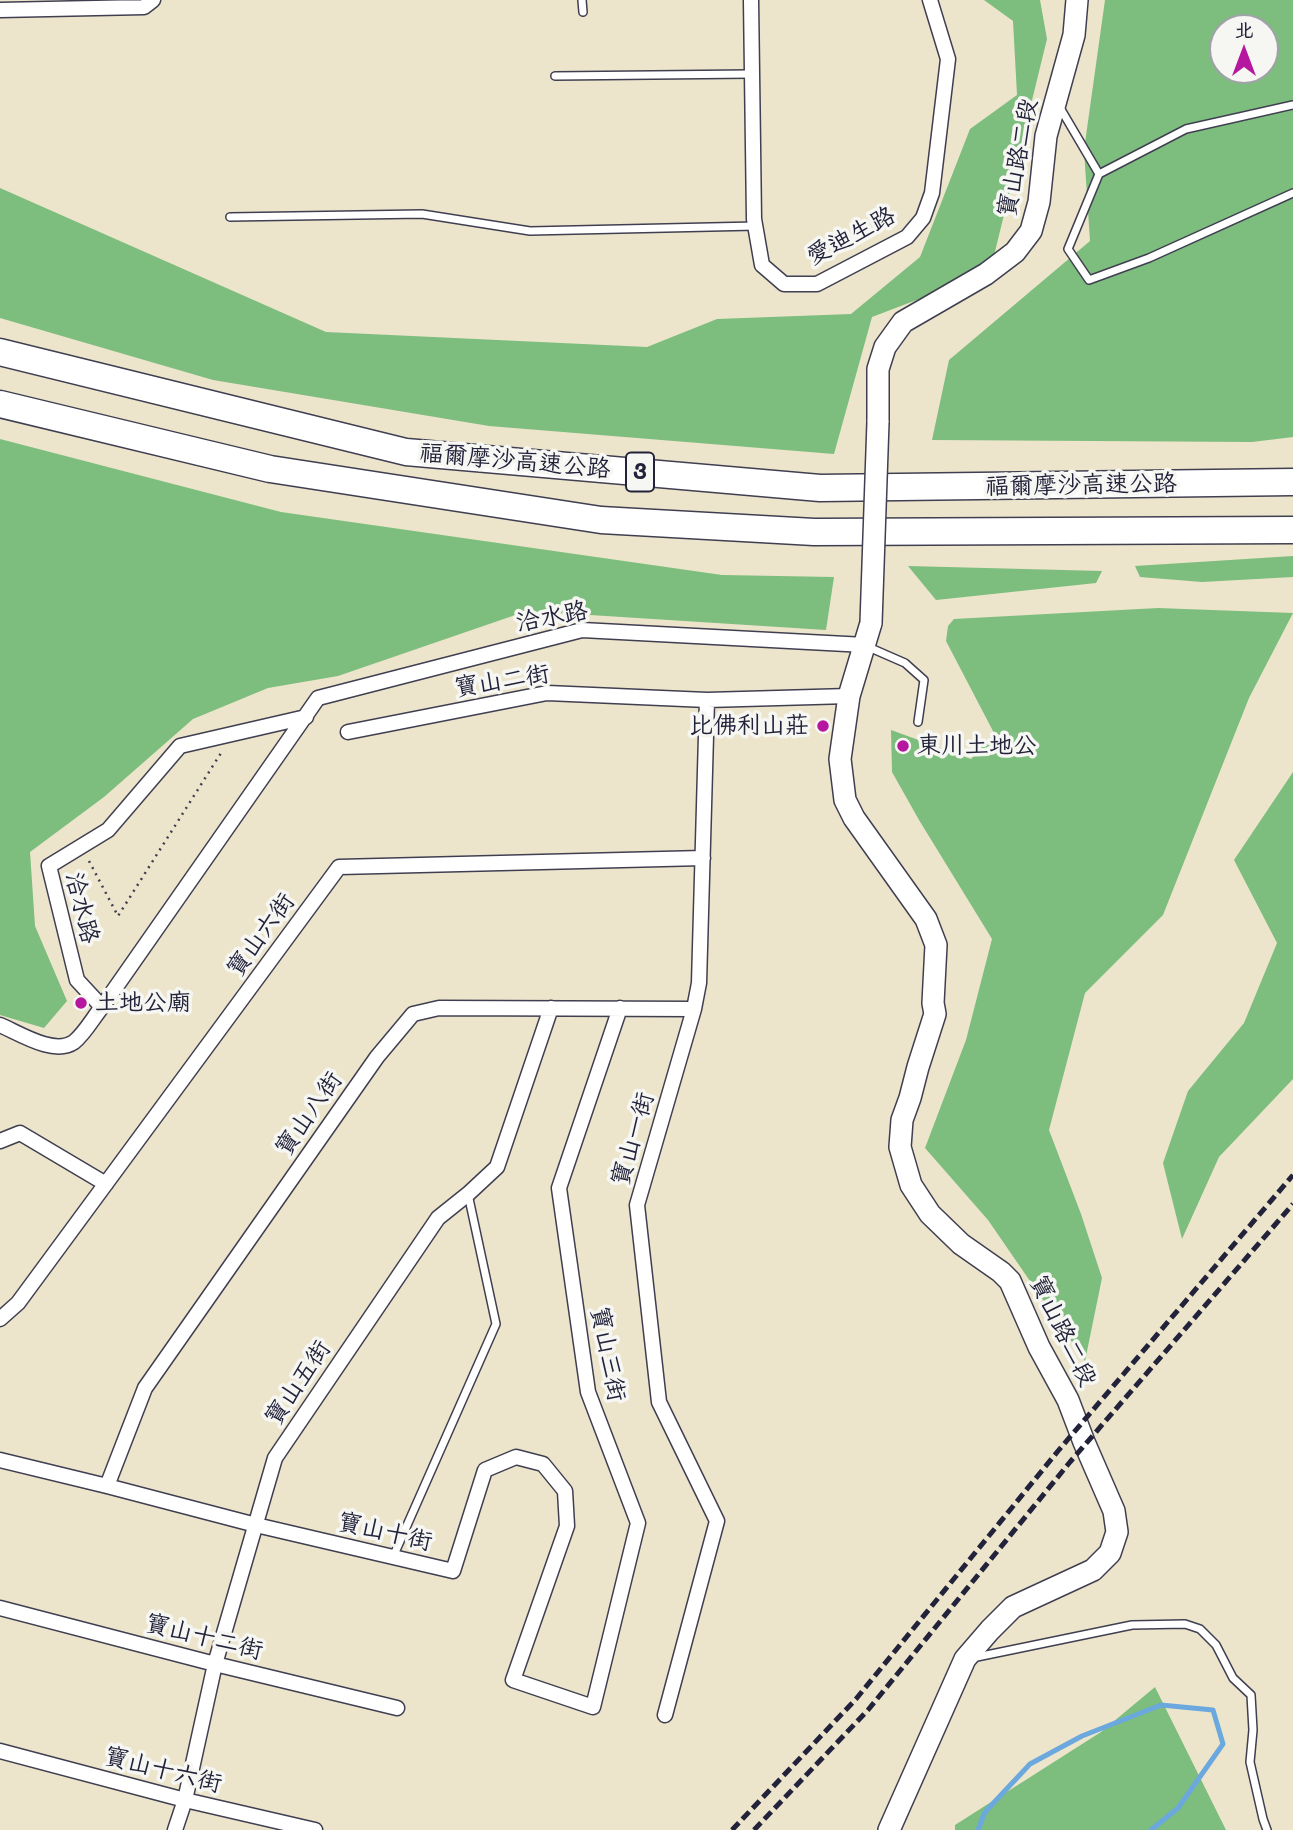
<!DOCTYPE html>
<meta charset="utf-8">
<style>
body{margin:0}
#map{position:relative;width:1293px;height:1830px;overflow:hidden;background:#ece5cb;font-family:Mali,"LXGW WenKai TC",sans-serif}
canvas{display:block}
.north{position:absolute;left:1209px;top:14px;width:70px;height:70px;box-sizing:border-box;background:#f6f6f2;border:2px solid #a1a1a9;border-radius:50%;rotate:0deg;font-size:19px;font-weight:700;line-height:28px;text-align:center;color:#22223b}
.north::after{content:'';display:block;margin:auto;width:24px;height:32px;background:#b5179e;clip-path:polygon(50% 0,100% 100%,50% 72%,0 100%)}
</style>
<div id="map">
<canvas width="1293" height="1830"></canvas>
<div class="north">北</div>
</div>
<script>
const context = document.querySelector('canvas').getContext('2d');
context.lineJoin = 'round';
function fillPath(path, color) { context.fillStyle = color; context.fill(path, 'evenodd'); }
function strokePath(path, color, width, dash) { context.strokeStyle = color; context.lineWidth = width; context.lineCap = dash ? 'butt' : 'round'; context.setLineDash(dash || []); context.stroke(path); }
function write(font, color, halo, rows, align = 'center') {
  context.font = font + ' Mali,"LXGW WenKai TC",sans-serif'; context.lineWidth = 7; context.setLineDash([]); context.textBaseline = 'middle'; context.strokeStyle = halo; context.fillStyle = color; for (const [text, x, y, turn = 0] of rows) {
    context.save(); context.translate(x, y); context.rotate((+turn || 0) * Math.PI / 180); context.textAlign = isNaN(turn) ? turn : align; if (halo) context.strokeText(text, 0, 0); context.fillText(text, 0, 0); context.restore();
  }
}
fillPath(new Path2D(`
 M984 0H1040L1047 39 990 272 872 317 834 454 489 426 213 380 0 318V188L326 332 647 347 717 319 851 314 920 257 970 129 1017 95 1013 21Z
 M1105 0H1293V437L1252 442 932 440 949 360 1090 241 1084 150ZM1223 28H1265V70H1223Z
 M0 439 281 512 722 575 834 577 826 630 527 611 338 676 268 688 193 719 104 797 30 852 35 926 67 1001 44 1028 0 1015Z
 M1293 556V577L1202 582 1140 577 1135 566Z
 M908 566 1102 571 1096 583 936 600Z
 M1158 608 1293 613 1249 698 1163 915 1085 993 1049 1130 1081 1214 1102 1278 1085 1361 988 1220 925 1148 966 1040 992 939 919 820 892 772 891 730 971 759 994 733 946 641 948 626 954 619Z
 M1293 772V1079L1219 1157 1182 1239 1163 1163 1188 1091 1244 1023 1277 943 1234 860Z
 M1155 1687 1226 1830H955V1825L1101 1732Z`), '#7dbd7e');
strokePath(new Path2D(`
 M978 1830 985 1812 1030 1764 1082 1736 1161 1705 1213 1710 1223 1744 1178 1808 1151 1830`), '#6ba8dd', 5);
fillPath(new Path2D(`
 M84 995 86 1009 78 1011 75 997Z`), '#e89187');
const lane = new Path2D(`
 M582 0 583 12
 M555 76 751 74
 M1059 106 1099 174 1068 249 1089 280 1149 258 1293 193
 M1099 174 1186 129 1293 105
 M230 217 422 214 530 231 756 226
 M866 646 905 663 924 680 918 722
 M393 1557 496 1324 468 1194
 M972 1658 1132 1625 1185 1624 1200 1629 1216 1645 1233 1678 1251 1695 1253 1730 1250 1762 1263 1819 1267 1830`);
const street = new Path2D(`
 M751 0 754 219 762 265 784 284H817L907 237 923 218 932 193 948 59 930 0
 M0 10 144 7 153 0
 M348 732 547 693 707 700
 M102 1007 77 980 49 866 108 830 180 746 306 717
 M0 1025C19 1033 54 1056 74 1042 85 1033 93 1018 102 1007L318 698 582 630 865 645
 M0 1141 20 1133 106 1184
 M0 1319 18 1303 339 867 703 858
 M0 1460 107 1486 256 1525 453 1571 485 1470 516 1457 543 1464 565 1491 567 1526 513 1680 593 1707 638 1523 588 1392 559 1188 620 1008
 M107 1486 145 1388 377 1057 413 1014 439 1008 694 1009
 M0 1608 215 1664 397 1708
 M665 1715 717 1521 659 1402 637 1205 694 1009 699 983 707 700 849 696
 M0 1751 185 1800 315 1830
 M175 1830 185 1800 215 1664 275 1458 438 1218 468 1194 497 1167 551 1008`);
const secondary = new Path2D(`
 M878 422V369L885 347 903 322 986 274 1015 252 1031 231 1039 202 1046 136 1074 35 1077 0
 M871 623 849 696 840 759 845 800 854 818 926 919 936 945 933 1003 935 1014 918 1067 910 1098 902 1120 900 1147 911 1185 930 1214 961 1244 1001 1272 1010 1281 1039 1347 1068 1400 1084 1442 1114 1511 1117 1532 1110 1553 1093 1570 1013 1607 990 1630 965 1659 889 1830`);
const highway = new Path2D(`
 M0 352 406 452 820 488 1293 482
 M0 404 270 469 601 520 814 532 1293 530`);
strokePath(lane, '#403f51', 10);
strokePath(street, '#403f51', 17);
strokePath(secondary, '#403f51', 24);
strokePath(highway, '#403f51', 29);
strokePath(new Path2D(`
 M89 861 118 916 221 753`), '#403f51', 2.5, [2, 5]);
strokePath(lane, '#fff', 7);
strokePath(street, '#fff', 14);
strokePath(secondary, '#fff', 21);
strokePath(highway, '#fff', 26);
strokePath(new Path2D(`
 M732 1830 856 1699 1058 1451 1293 1175
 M754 1830 868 1710 1070 1462 1293 1204`), '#22223b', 5, [10, 5]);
const secondaryBridge = new Path2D(`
 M871 623 878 422`);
strokePath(secondaryBridge, '#403f51', 24, []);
strokePath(secondaryBridge, '#fff', 21);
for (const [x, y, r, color] of [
 [823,726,7,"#b5179e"],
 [903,746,7,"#b5179e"],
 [81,1003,7,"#b5179e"]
]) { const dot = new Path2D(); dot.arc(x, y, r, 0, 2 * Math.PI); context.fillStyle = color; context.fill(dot); strokePath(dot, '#f6f6f2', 2.5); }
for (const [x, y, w] of [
 [640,472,28]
]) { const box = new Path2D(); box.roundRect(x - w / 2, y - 19.5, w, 39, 5); context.fillStyle = '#f6f6f2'; context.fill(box); strokePath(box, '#22223b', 2); }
write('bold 23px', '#22223b', null, [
 ["3",640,472]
]);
write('24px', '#22223b', '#f6f6f2', [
 ["寶山路二段",1018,158,-79],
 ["愛迪生路",851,236,-28],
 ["福爾摩沙高速公路",515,461,5],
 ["福爾摩沙高速公路",1081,485,-1],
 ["洽水路",552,617,-11],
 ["寶山二街",502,681,-9],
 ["洽水路",82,908,76],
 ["寶山六街",261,935,-54],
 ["寶山八街",309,1114,-55],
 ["寶山一街",633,1139,-74],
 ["寶山路二段",1063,1331,64],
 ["寶山三街",608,1354,79],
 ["寶山五街",298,1383,-56],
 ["寶山十街",385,1532,13],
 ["寶山十二街",204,1637,14],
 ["寶山十六街",163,1770,14]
]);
write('24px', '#22223b', '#f6f6f2', [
 ["比佛利山莊",809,726,"right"],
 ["東川土地公",917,746],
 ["土地公廟",95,1003]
], 'left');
</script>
